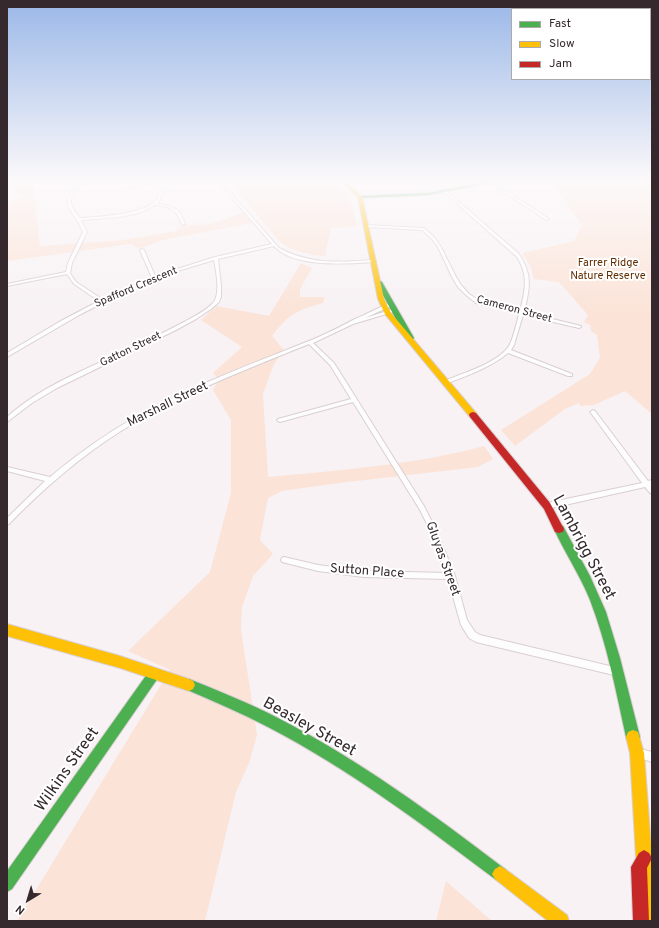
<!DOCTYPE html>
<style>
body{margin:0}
#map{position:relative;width:659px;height:928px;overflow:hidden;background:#f8f2f4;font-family:Overpass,sans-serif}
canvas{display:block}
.frame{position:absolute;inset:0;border:8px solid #35292d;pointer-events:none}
.legend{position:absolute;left:511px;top:8px;width:140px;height:72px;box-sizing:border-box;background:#fff;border:1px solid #aea9ab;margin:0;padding:5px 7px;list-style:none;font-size:12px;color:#35292d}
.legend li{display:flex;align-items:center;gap:8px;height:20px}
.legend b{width:20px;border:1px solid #aea9ab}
.north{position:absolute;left:8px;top:880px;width:40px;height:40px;-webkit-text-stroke:3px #fff;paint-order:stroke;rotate:218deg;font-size:11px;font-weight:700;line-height:16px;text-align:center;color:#35292d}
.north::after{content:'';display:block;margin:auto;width:14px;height:18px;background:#35292d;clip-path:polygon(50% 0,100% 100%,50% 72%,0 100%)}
</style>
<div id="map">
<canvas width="659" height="928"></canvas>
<div class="frame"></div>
<ul class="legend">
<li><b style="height:5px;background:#4caf50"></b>Fast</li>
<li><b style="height:5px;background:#ffc107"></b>Slow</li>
<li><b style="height:5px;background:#c62828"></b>Jam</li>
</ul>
<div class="north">N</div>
</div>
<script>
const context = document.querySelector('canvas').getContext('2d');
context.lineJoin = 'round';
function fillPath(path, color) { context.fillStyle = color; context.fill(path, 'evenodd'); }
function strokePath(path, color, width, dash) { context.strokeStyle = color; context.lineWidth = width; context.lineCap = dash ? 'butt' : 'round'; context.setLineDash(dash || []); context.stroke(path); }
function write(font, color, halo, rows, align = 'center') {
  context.font = font + ' Overpass,sans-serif'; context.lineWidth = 4; context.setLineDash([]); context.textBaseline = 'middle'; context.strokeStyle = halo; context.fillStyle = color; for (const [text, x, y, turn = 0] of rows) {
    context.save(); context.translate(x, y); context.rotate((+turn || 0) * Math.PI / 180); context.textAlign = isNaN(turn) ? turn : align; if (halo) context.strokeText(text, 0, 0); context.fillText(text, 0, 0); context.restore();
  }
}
fillPath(new Path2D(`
 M7 183H33L40 246 124 240 176 231C182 223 191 226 200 225 215 224 229 218 243 212L252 223 163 240 144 247 137 248 131 244 7 261V205L24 196 7 186Z
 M230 183H336C351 197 353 206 357 226L331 228 325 256C308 254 294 252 280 242Z
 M552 183H652V414L625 391 594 405 580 406 579 403 565 409 515 446 501 430 590 374 600 358 597 335 591 331 590 325 584 322 588 315 559 282 534 279 530 265 522 253 574 241 582 225Z
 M301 263 312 268 300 289V297H325L323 303C295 311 290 313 272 336L284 350 274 364 263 394 268 477C340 470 414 465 484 446L493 459 478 467 339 483 282 491 268 498 260 540 273 554 253 576 242 607 241 630 257 735 249 763 236 792 205 921H17L170 670 128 651 210 572 231 493V420L213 390 219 379 213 373 242 347 201 320 216 306 269 316Z
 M446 881 492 921H436Z`), '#fbe3d7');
const street = new Path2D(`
 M80 183H84C68 198 66 200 80 218 95 217 177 214 155 184L129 189 127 188 152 183H157L163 193 159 202 157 204C172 206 181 208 185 224L182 225C176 208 171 207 154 205 136 219 103 218 81 220L87 232 72 263 70 273 76 282 102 299 134 285 152 278 140 250 141 249 144 250 155 276 215 257 272 244 219 183H222L279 248C311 265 339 262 374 260L376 261 374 262C347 264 293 268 274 246L218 259 221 286V297L219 302 211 309 196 319 176 330 57 388 32 403 7 422V417C26 400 48 387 71 376 108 358 147 342 184 322 193 317 210 309 215 300 220 290 216 271 214 260L171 273 137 286 118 295 81 314 7 357V353L59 322 99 301 74 284 67 274 7 286V284L66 272 68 263 83 232C74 209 55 205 80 183Z
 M460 183H464L470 186 467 187Z
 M490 183H494L549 219 546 220Z
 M445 190 518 253C533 274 530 288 524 312L581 326V327L579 328 523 315 514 345 511 350 572 374V376H568L508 353C491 367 469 375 448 383H444L443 382 444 381C463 373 498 363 509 346 513 339 517 322 519 314L476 303 466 295 458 287 452 277 438 247 431 238 422 230 366 227 364 226 366 225 424 228 434 237 441 247 456 277 461 285 469 294 480 301 520 311C525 291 529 276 517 257L444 192V190Z
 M391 303H393V305L365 318 394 309H396V311L353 324 313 343 334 363 424 506 437 532 455 576 467 620 475 632 480 635 618 668 621 669 622 672 621 675 618 676 476 642 469 638 461 625 448 579 364 577 318 571 282 562 281 560 282 558 284 557 318 565 364 571 446 573 431 532 420 510 353 402 280 422 278 421 277 420 278 419 351 399 330 365 309 344C245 370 179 395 121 431 80 457 43 489 9 524L7 525V518L45 481 7 471V467L50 477C76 455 104 435 134 418 191 386 254 363 314 339 328 333 342 326 355 319 367 314 379 307 391 303Z
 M593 410 595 411 648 481 652 480V494L650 493 645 487 547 509 545 508 544 506 545 504 547 503 642 483 591 413 590 412Z
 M637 748 652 752V762L634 756 632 753 634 750Z`);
const fast = new Path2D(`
 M481 183H490L428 195 360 198 358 197 360 196 428 193Z
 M379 280 382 282 414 338 412 340H410L406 338 376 282Z
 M559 525 563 526 590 576 606 612 620 658 640 737 638 742 633 744 628 742 626 737C616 691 607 644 590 600 580 575 565 553 554 529L555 526Z
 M154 668 158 670 160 674 158 678 12 889 7 892V871L150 670Z
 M189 679C219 691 249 703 278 718 359 760 433 814 505 869L508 874 505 879 500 882 495 879C422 824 349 769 268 727 241 713 213 701 185 689L183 685 185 681Z`);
const slow = new Path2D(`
 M343 183H347L362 197 384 299 391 313 476 413 477 415 476 417H470L385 314 378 299 358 197Z
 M7 624 120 656 189 679 193 681 195 685 193 689 189 691 120 668 7 636Z
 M633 730 638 732 644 753 652 859V921L646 920 644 914 642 873 636 858 630 753 626 737 628 732Z
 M500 866 505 869 567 915 569 921H548L495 879 492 874 495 869Z`);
const jam = new Path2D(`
 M473 412 476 413 550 503 564 529 563 532 559 533 555 532 544 509 470 417 469 415 470 413Z
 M644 850 649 853 652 858 647 868 649 921H633L631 867 639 853Z`);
strokePath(street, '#d9cfd2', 2);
strokePath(fast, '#d9cfd2', 2);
strokePath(slow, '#d9cfd2', 2);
strokePath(jam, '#d9cfd2', 2);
fillPath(street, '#fefdfd');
fillPath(fast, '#4caf50');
fillPath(slow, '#ffc107');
fillPath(jam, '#c62828');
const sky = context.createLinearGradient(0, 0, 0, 313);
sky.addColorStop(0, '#9bb8e8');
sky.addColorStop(0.58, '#fcf9fa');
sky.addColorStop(1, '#fcf9fa00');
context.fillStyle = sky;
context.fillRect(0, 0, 659, 313);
write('11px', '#622d00', '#fff', [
 ["Farrer Ridge",608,264],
 ["Nature Reserve",608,277]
]);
write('11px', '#35292d', '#fff', [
 ["Spafford Crescent",136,288,-23],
 ["Cameron Street",514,310,15],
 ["Gatton Street",131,350,-26]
]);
write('13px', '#35292d', '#fff', [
 ["Marshall Street",168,405,-26],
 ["Gluyas Street",442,559,70],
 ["Sutton Place",367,572,4]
]);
write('16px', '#35292d', '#fff', [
 ["Lambrigg Street",583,548,62],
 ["Beasley Street",309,728,29],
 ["Wilkins Street",68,770,-55]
]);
</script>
